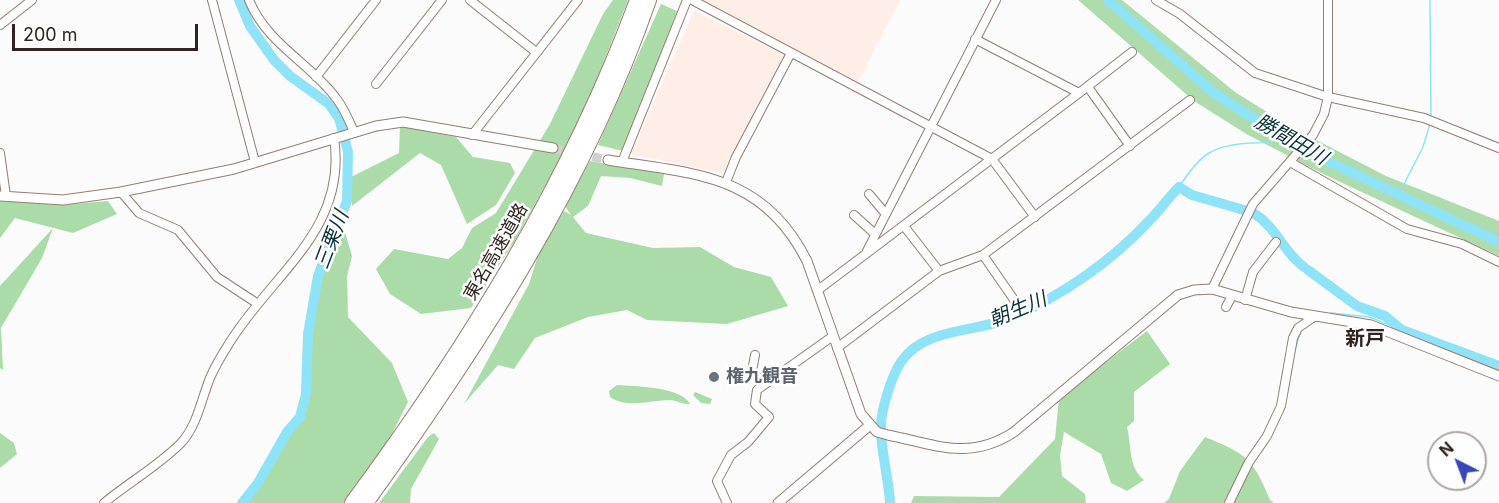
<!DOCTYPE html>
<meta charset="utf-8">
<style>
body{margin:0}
#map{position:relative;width:1499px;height:503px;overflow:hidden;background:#fbfbfb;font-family:Inter,sans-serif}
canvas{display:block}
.north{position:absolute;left:1427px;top:431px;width:60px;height:60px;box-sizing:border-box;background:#fff;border:2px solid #aca7a5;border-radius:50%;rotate:318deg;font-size:16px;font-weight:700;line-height:24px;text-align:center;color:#2f241f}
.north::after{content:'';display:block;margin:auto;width:21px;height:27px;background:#3747ba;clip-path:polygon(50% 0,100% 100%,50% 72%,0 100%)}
.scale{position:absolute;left:12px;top:24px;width:186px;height:27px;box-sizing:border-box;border:3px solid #2f241f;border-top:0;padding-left:8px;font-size:18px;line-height:21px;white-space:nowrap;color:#2f241f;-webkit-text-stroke:4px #fff;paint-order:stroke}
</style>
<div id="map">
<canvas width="1499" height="503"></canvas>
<div class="north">N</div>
<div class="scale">200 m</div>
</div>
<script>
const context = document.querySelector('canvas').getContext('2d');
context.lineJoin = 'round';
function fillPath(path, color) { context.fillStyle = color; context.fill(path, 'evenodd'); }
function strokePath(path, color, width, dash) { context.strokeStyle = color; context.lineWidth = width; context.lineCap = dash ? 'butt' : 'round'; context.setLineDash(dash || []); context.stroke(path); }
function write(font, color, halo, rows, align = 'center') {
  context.font = font + ' Inter,"Noto Sans JP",sans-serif'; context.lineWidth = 5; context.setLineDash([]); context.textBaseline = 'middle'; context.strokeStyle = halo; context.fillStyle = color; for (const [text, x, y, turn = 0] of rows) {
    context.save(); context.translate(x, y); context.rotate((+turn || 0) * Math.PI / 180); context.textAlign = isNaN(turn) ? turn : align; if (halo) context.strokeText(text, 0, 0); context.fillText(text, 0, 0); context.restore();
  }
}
fillPath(new Path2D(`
 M700 0H900L858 82Z
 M694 11 786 56 722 173 631 154Z`), '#feeee7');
fillPath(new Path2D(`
 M1078 0H1122L1235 92 1291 127 1386 176 1499 221V256L1323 174 1248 135 1194 101Z`), '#aedcae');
fillPath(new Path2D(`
 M613 0H628L580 123 514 242 471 308 421 314 390 294 376 269 394 249 448 259 462 248 472 228 496 213 550 124 603 14Z
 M661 4 677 11 623 151 598 145Z
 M400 126 456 137 473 157 510 163 515 173 496 205 467 224 441 165 420 153 352 206 351 177 399 153Z
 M590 161 664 174 662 186 630 178 601 176 588 206 573 217 586 233 653 248 700 247 734 267 771 277 788 306 727 324 647 320 627 310 588 317 535 338 514 369 498 365 464 404 529 284 540 249 564 211 571 215 565 206Z
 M0 201 62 205 108 201 117 214 73 233 15 218 0 238Z
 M342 222 352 256 347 276 348 317 392 363 408 402 388 442 344 503H243L241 498 265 467 307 402V349L315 280Z
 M53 228 42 258 1 328 3 370 0 368V286Z
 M1147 331 1170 364 1134 392V421L1127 427C1132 447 1128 467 1144 480L1127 491 1111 483 1101 454 1064 432 1060 456 1062 476 1085 494 1086 503H911L914 496 999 497 1055 439 1059 398Z
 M617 385C635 386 682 387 690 404 683 405 678 401 671 400 651 400 628 409 610 397L609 391Z
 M695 392 712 399 710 404 701 403 693 395Z
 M0 433 14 443 17 454 0 468Z
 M434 433 439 439 411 489 410 503H379L428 437Z
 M1205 437C1247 454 1253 459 1270 500L1274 503H1164L1169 499 1180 471Z`), '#aadba9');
strokePath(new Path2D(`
 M1430 0 1431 119
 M1179 187C1200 155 1211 145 1251 143 1263 143 1272 143 1283 138
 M1398 196 1423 147 1430 124
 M1331 313 1369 317 1402 330
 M1294 354 1300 333`), '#8fe3f7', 1.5);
strokePath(new Path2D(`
 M239 0 250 26 274 60 290 76 329 104 339 118 348 152 347 201 318 276 308 334 306 394 300 417 287 432 258 483 242 503
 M1108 0 1214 93 1298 147 1499 242
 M1255 214C1276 227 1284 253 1304 267
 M1308 270 1357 306 1385 316 1402 330 1499 366
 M890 503C889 480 880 447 881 426 881 410 892 375 901 362 923 328 975 332 1008 319 1060 297 1111 262 1149 221 1160 210 1168 198 1179 187L1192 195 1244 210`), '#8fe3f7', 10);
strokePath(new Path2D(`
 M553 148 608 160`), '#d2d0cf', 9, [9, 4.5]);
const minor = new Path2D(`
 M212 0 255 162
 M249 0C267 44 309 62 336 98 344 108 349 120 354 132
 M470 0 536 52
 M692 0 992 159 1035 217
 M1156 0 1180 14 1255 73 1328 97 1424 118 1499 148
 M0 25 32 0
 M975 39 1079 93 1132 52
 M316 77 376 0
 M376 84 442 0
 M1088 87 1130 146
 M472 135 578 0
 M0 153 6 196
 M622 162 687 0
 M1290 162 1407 229 1462 244 1499 262
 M726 182 736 157 791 53
 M121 192 139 213 178 230 217 277 258 304
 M869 194 885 213
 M854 215 875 234
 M904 226 939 271
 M867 251 996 0
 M983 255 1017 304
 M1212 289 1253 204 1313 135 1324 114 1328 97V0
 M818 290 1079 93
 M1245 300 1253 272 1276 242
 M1226 307 1232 296
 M837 348 939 271 983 255 1190 100
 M755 355 752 371 763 383
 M104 503C128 483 158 466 180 444 197 427 201 400 210 378 215 366 223 353 230 342 273 273 348 229 334 138
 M727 503 717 481 731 455 748 442 769 417 755 404 757 390 833 336
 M1229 503 1249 462 1267 436 1281 406 1293 338 1298 328 1314 317`);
const tertiary = new Path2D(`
 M608 160C694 174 763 173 807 261L861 414 877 432 888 435C936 445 970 461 1014 432L1178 295 1194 290 1212 289 1291 312 1371 325 1499 376
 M0 196 63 200 121 192 234 169 376 126 403 122 553 148
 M778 503 870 425`);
const motorway = new Path2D(`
 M352 503C467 347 570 182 637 0
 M366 503C478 348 586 183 649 0`);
strokePath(minor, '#967b6f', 10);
strokePath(tertiary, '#967b6f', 11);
strokePath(motorway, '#967b6f', 16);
strokePath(minor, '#fff', 8);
strokePath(tertiary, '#fff', 9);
strokePath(motorway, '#fff', 14);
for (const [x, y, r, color] of [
 [714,377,6,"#6b7280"]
]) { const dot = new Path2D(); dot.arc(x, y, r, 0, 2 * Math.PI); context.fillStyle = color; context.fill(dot); strokePath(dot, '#fff', 2); }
write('18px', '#2f241f', '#fff', [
 ["東名高速道路",496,252,-60]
]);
write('bold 18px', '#5b616d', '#fff', [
 ["権九観音",726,377]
], 'left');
write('italic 20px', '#073139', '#fff', [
 ["勝間田川",1291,140,30],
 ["三栗川",332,240,-69],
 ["朝生川",1018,310,-23]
]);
write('bold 20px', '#2f241f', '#fff', [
 ["新戸",1365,339]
]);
</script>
